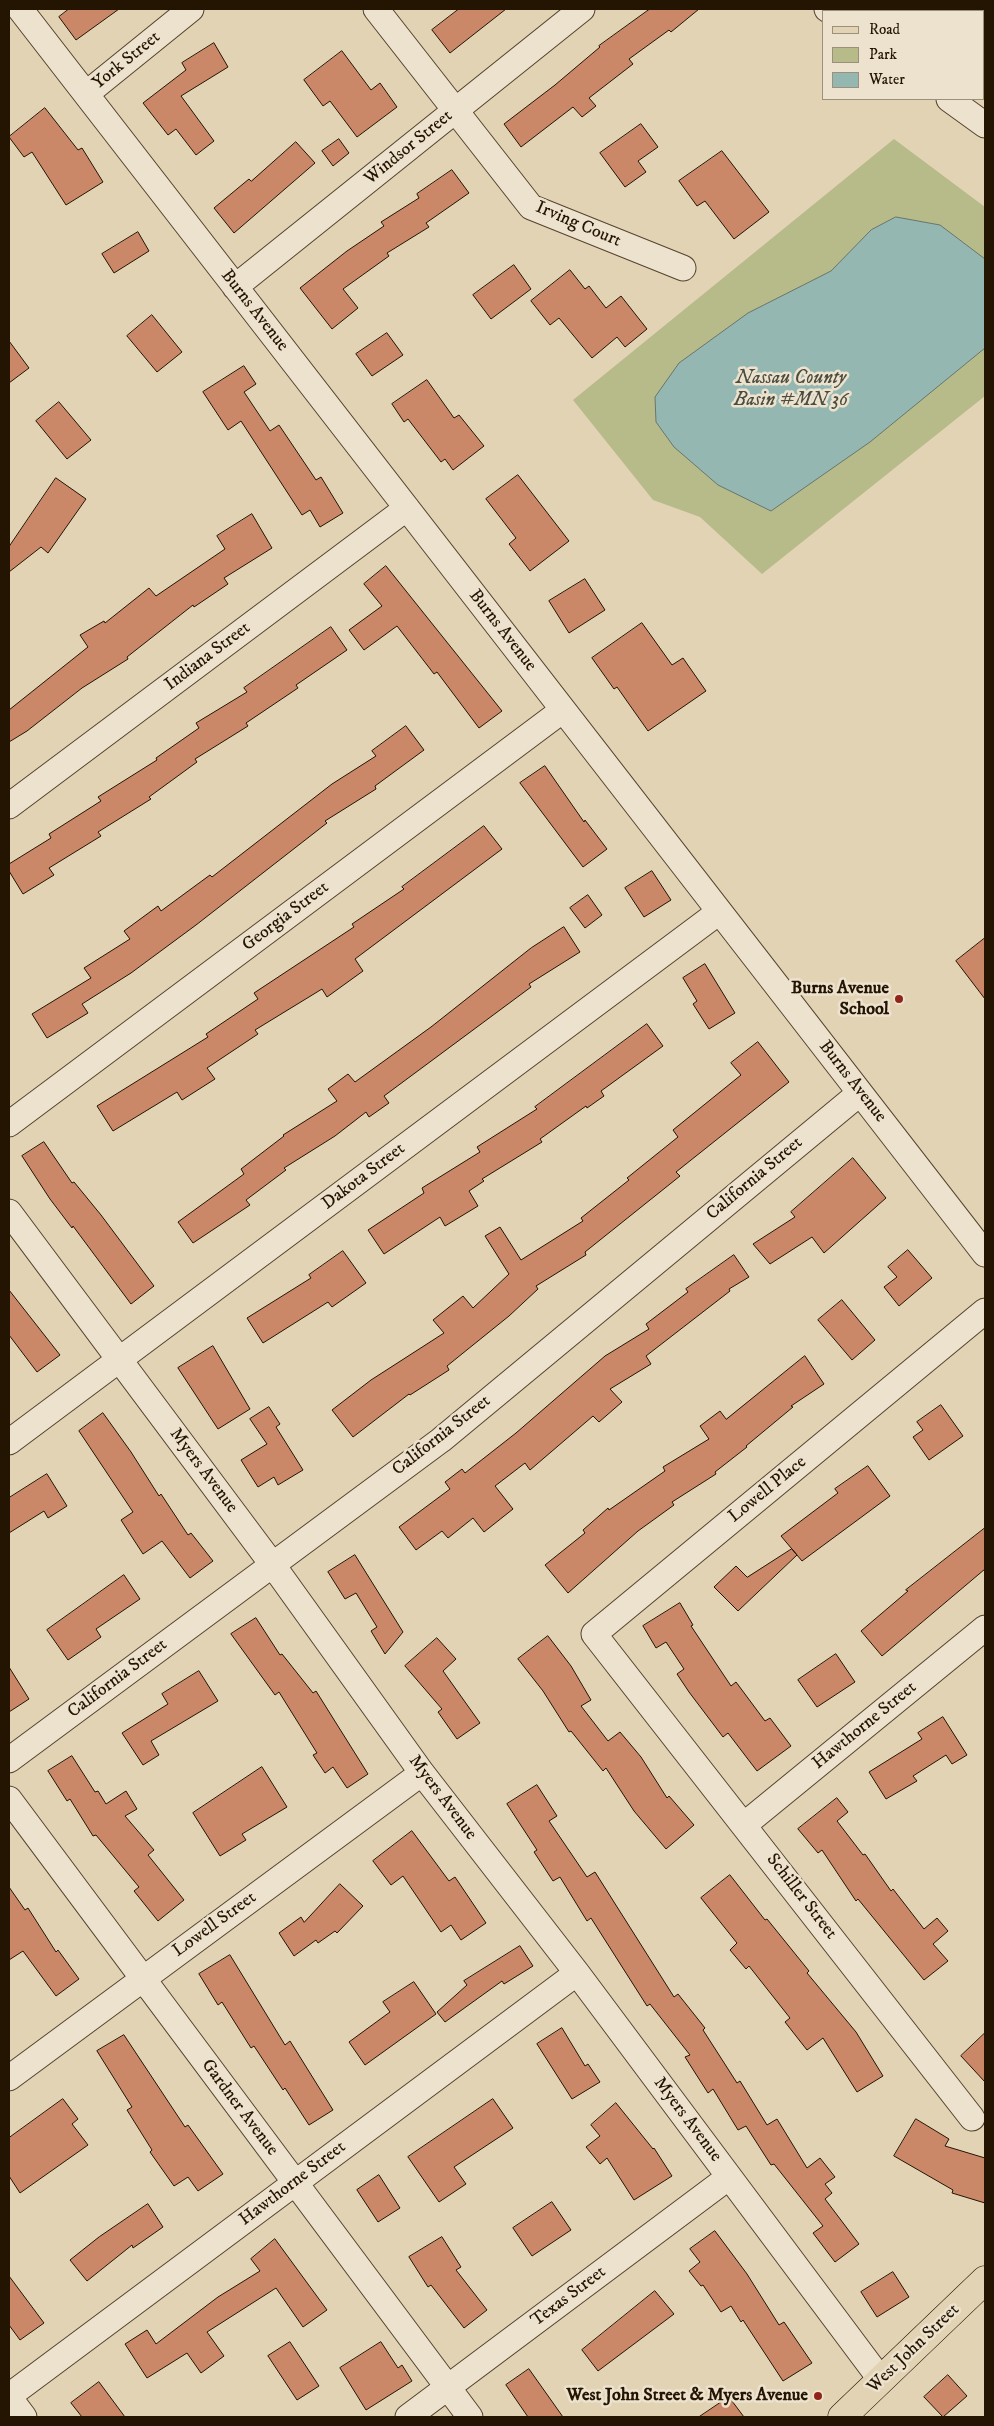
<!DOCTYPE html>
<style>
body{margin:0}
#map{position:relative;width:994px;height:2426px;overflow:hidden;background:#e2d3b4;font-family:"IM FELL DW Pica",serif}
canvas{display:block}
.frame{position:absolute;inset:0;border:10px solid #241402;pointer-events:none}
.legend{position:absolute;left:822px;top:10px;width:162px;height:90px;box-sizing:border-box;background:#ece2ce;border:1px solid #9c907c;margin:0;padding:6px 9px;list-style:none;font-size:15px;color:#241402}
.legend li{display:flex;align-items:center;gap:10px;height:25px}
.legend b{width:25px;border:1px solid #9c907c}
</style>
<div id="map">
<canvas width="994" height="2426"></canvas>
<div class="frame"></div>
<ul class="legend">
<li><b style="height:6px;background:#e2d3b4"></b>Road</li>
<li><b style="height:14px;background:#b7bb8a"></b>Park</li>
<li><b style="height:14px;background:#95b7b2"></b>Water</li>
</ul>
</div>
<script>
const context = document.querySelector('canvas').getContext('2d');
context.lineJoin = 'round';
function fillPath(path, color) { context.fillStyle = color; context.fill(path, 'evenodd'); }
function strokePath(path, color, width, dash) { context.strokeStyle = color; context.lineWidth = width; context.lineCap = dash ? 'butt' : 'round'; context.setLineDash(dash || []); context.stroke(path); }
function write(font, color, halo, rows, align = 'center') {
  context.font = font + ' "IM FELL DW Pica",serif'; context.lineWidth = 5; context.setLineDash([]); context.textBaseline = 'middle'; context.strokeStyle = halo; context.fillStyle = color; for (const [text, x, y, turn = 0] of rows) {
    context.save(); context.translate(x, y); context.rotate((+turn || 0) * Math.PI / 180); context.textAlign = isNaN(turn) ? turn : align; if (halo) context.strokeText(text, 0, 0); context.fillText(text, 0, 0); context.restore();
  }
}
fillPath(new Path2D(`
 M894 139 985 207V396L762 574 700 517 653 500 573 400Z`), '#b7bb8a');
const water = new Path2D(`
 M896 217 940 225 985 259V348L870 442 771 511 718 485 674 447 656 422 655 397 679 363 748 313 831 271 871 230Z`);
fillPath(water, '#95b7b2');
strokePath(water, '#68766c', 1);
const building = new Path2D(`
 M69 9H119L76 40 59 17Z
 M459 9H506L450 53 432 30Z
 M650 9H699L671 32 669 30 629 59 633 64 589 98 596 106 582 117 573 107 521 147 504 124 555 85 600 47 599 46Z
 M214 43 228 67 181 96 214 141 196 155 176 129 168 135 143 103 186 70 182 63Z
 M342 51 371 90 380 83 397 107 357 137 330 101 323 106 304 80Z
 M45 108 78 150 82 148 103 182 66 205 32 152 24 157 9 137Z
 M641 124 658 147 638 161 646 172 625 187 600 153Z
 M339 139 349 153 333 166 322 151Z
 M296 142 315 163 234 233 214 208 249 179 251 181Z
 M722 151 769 212 734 239 705 201 697 206 679 181Z
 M452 170 469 193 426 223 429 227 387 253 389 256 343 289 358 308 332 329 300 288 347 251 384 226 381 222 419 198 417 194Z
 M138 232 149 251 114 273 102 254Z
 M514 265 531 289 491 319 473 295Z
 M570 270 585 289 589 286 606 308 621 296 647 329 625 347 617 337 592 358 559 318 550 325 531 301Z
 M152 315 182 352 157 372 127 336Z
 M387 333 403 355 372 376 356 354Z
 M9 341 29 368 9 383Z
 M244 366 256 384 244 392 270 431 279 425 316 480 321 477 343 513 320 527 310 510 302 515 241 421 228 430 203 392Z
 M427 380 454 418 459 415 484 446 453 470 445 459 441 462 408 419 404 422 392 404Z
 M59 402 91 440 67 459 36 421Z
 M518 475 569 541 530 571 509 544 516 538 486 499Z
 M56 478 86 499 48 553 41 547 9 572V547Z
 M252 514 272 548 224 578 228 584 194 607 193 605 127 657 128 659 82 688 27 731 9 742V710L88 647 80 635 104 621 105 623 149 588 156 596 225 549 217 536Z
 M386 566 502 711 479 728 437 672 434 674 397 626 364 650 349 630 382 606 364 584Z
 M585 579 605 610 569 633 549 601Z
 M642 623 672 665 683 658 706 691 648 731 617 687 614 689 592 658Z
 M331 627 347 650 296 685 298 688 246 723 248 726 195 759 197 762 149 797 151 799 98 832 101 836 49 868 54 875 23 894 9 871V864L51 838 49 834 101 801 98 797 157 760 156 758 199 728 196 723 247 692 244 688Z
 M406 726 424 750 375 786 376 789 325 821 327 823 196 925 131 973 82 1004 88 1013 47 1038 32 1014 91 978 84 968 130 939 124 931 158 906 161 911 210 875 212 877 332 784 376 756 372 751Z
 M545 766 584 822 585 820 607 849 583 867 520 783Z
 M484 826 502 849 355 959 363 971 327 997 322 989 255 1030 258 1034 207 1068 215 1079 182 1100 177 1092 113 1131 97 1106 208 1037 206 1034 258 999 254 993 354 927 352 924 404 889 402 887Z
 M652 871 671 900 644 917 625 888Z
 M588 895 602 915 585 928 570 908Z
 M564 927 580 952 529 984 531 987 384 1096 389 1103 369 1117 366 1112 335 1136 284 1168 286 1170 246 1200 250 1205 193 1243 178 1222 244 1174 241 1169 284 1136 283 1135 337 1101 328 1089 348 1074 355 1082 431 1027 531 948Z
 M985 938V999L956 961Z
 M705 964 735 1013 709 1029 693 1004 697 1001 683 978Z
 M647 1024 663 1046 601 1091 604 1096 587 1108 586 1106 540 1139 542 1142 482 1179 484 1181 469 1191 478 1206 445 1226 440 1217 384 1254 368 1230 424 1193 422 1188 480 1152 477 1147 537 1109 535 1107Z
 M758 1042 789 1082 676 1172 680 1176 585 1252 586 1255 536 1286 538 1289 509 1316 447 1366 449 1370 410 1395 409 1394 353 1437 332 1410 371 1380 444 1333 433 1320 463 1296 473 1308 509 1274 485 1236 500 1227 521 1260 583 1221 581 1218 629 1180 627 1178 678 1137 673 1130 741 1075 731 1063Z
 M44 1142 72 1183 74 1182 101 1215 154 1286 131 1304 73 1226 72 1228 50 1199 22 1156Z
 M853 1158 886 1198 824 1253 812 1237 770 1264 753 1244 795 1217 791 1212Z
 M908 1250 932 1278 899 1306 884 1287 897 1277 888 1267Z
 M343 1251 366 1283 332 1307 328 1302 263 1343 247 1318 311 1278 309 1275Z
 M734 1255 749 1277 729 1289 730 1291 646 1356 651 1364 610 1389 622 1402 599 1422 593 1416 530 1470 525 1463 495 1486 513 1509 484 1532 473 1518 448 1538 442 1531 416 1550 399 1527 450 1489 445 1482 462 1469 465 1473 516 1433 605 1356 649 1329 646 1324 688 1292 686 1289Z
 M9 1290 60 1355 37 1372 9 1335Z
 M842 1300 875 1340 852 1360 818 1320Z
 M213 1346 250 1409 218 1429 178 1368Z
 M805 1356 824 1384 791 1406 793 1407 746 1446 747 1447 715 1472 716 1474 672 1502 674 1505 638 1531 568 1593 545 1565 585 1533 583 1530 608 1508 609 1510 665 1471 663 1467 709 1439 700 1426 720 1411 726 1419Z
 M941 1405 963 1436 929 1460 913 1437 923 1430 917 1422Z
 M269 1407 280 1424 276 1427 303 1470 278 1485 274 1477 258 1487 241 1460 267 1444 250 1419Z
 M103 1413 131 1452 159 1496 161 1494 188 1535 191 1533 213 1561 190 1578 162 1541 143 1554 121 1520 133 1512 79 1431Z
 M868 1466 890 1496 802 1561 781 1536 838 1493 835 1489Z
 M47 1474 67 1506 48 1518 44 1511 9 1533V1498Z
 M985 1528V1569L882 1656 861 1631 908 1591 906 1590Z
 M792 1549 797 1555 738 1611 714 1587 736 1566 747 1577Z
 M355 1555 403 1632 385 1654 371 1631 377 1627 356 1593 345 1599 328 1572Z
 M124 1575 140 1599 96 1629 101 1637 68 1660 47 1630Z
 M680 1603 693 1625 691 1626 731 1686 736 1682 765 1721 770 1718 791 1746 757 1771 728 1733 723 1737 689 1692 677 1674 684 1669 666 1642 656 1648 643 1626Z
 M256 1618 280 1655 282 1654 313 1693 316 1691 368 1774 347 1788 333 1767 325 1773 313 1755 317 1753 279 1692 275 1695 231 1634Z
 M548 1636 571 1666 591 1700 581 1706 608 1741 620 1732 641 1757 667 1798 669 1796 694 1825 666 1849 634 1811 606 1768 603 1771 571 1731 569 1732 543 1691 518 1659Z
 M437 1638 456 1659 443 1671 480 1723 457 1739 438 1712 442 1709 405 1666Z
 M836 1654 855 1682 817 1707 798 1680Z
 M9 1667 29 1699 9 1712Z
 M199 1671 218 1701 151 1741 159 1755 143 1765 122 1733 168 1704 162 1694Z
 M943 1717 967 1755 952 1764 946 1755 913 1776 917 1781 886 1799 869 1772 922 1739 918 1733Z
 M72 1756 95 1792 98 1791 106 1804 126 1791 137 1809 125 1816 154 1850 148 1855 184 1900 158 1921 134 1891 139 1887 96 1835 93 1836 70 1799 67 1801 48 1771Z
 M262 1767 287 1807 242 1834 246 1840 220 1856 193 1813Z
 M537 1785 557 1816 549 1821 587 1877 595 1872 674 1997 678 1994 705 2028 703 2030 737 2083 740 2081 767 2125 777 2119 807 2168 820 2158 835 2177 825 2184 832 2193 825 2199 859 2244 835 2262 813 2233 823 2226 774 2164 771 2165 746 2126 738 2130 713 2089 708 2093 685 2057 690 2055 650 2004 647 2006 591 1918 587 1921 560 1877 553 1881 534 1852 537 1850 507 1804Z
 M837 1798 848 1812 837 1821 863 1855 865 1854 891 1891 893 1889 924 1929 937 1918 948 1931 933 1944 948 1961 924 1980 858 1899 856 1901 822 1850 818 1853 798 1829Z
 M412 1831 449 1881 455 1877 486 1923 461 1940 451 1925 441 1932 403 1876 391 1885 373 1861Z
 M730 1875 765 1920 767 1919 809 1971 807 1973 856 2032 883 2076 857 2092 823 2038 807 2050 785 2022 790 2018 749 1966 746 1969 730 1950 737 1943 701 1898Z
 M340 1884 363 1906 337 1933 335 1931 318 1943 316 1940 294 1956 279 1933 301 1917 304 1922Z
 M9 1887 25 1910 28 1908 56 1952 58 1950 79 1979 56 1996 23 1951 9 1960Z
 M520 1946 533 1966 504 1984 502 1981 445 2022 437 2012 467 1985 464 1981Z
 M230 1955 285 2045 290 2041 333 2110 309 2125 285 2088 283 2090 254 2046 251 2048 222 2002 218 2005 199 1974Z
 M414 1982 436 2014 365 2065 349 2042 390 2012 383 2002Z
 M562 2028 585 2066 588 2064 600 2082 572 2099 537 2044Z
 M985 2033V2082L961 2056Z
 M124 2035 185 2127 188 2125 223 2174 198 2191 188 2177 174 2186 150 2152 152 2150 127 2110 132 2107 97 2051Z
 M63 2099 78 2119 72 2124 88 2145 20 2193 9 2176V2138Z
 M493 2099 513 2128 454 2167 466 2184 439 2202 408 2157Z
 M616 2103 653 2149 654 2148 672 2176 634 2200 607 2158 600 2164 586 2147 600 2136 591 2125Z
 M916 2119 949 2139 945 2146 985 2158V2203L952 2193 953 2190 894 2156Z
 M379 2175 400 2208 378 2222 357 2190Z
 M552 2202 571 2230 532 2256 513 2228Z
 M148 2204 163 2227 133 2248 132 2245 87 2281 70 2260 99 2237Z
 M715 2231 747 2274 779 2325 784 2322 812 2363 783 2381 743 2320 741 2322 731 2306 721 2312 703 2285 701 2286 689 2271 700 2262 690 2249Z
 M442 2237 461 2267 456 2270 487 2310 464 2328 431 2285 428 2287 409 2257Z
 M275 2239 327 2310 303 2327 276 2288 207 2332 224 2356 201 2373 187 2353 147 2378 125 2344 147 2330 156 2344 218 2297 260 2271 251 2259Z
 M893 2272 909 2297 877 2317 861 2292Z
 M9 2276 44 2323 20 2340 9 2325Z
 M655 2291 674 2314 598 2371 582 2350Z
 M290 2342 319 2386 297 2400 268 2356Z
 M381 2342 398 2368 402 2365 412 2381 366 2410 340 2368Z
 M529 2369 563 2417H528L506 2385Z
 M948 2375 967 2396 943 2417 924 2397Z
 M99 2382 125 2417H82L71 2403Z
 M729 2397 744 2417H699Z`);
fillPath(building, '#ca8869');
strokePath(building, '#241402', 1);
const minor = new Path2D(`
 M20 9 985 1254
 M376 9 531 207 683 268
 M827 9 830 11
 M86 94 191 9
 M949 99 985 125
 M235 287 582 9
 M9 806 407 508
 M9 1124 563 710
 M9 1212 272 1564 422 1773 577 1973 881 2380
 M9 1442 719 912
 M9 1760 441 1440 860 1093
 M9 1799 470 2417
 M744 1825 985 1628
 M9 2078 422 1773
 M972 2118 594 1634 985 1311
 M9 2396 577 1973
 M9 2397 24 2417
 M408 2417 729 2177`);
const major = new Path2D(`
 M842 2417 985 2280`);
strokePath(minor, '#54442e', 27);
strokePath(major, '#241402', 29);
strokePath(minor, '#ece2ce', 25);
strokePath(major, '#e2d3b4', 28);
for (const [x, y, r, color] of [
 [899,999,5,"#8f2418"],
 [818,2396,5,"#8f2418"]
]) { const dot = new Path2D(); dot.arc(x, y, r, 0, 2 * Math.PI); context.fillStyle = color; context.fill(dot); strokePath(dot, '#ece2ce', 2); }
write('18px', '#241402', '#ece2ce', [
 ["York Street",127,61,-39],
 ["Windsor Street",409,148,-39],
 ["Irving Court",578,225,23],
 ["Burns Avenue",254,311,52],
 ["Burns Avenue",502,631,52],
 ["Indiana Street",208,657,-37],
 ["Georgia Street",286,917,-37],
 ["Burns Avenue",852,1082,52],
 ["Dakota Street",364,1177,-37],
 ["California Street",755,1179,-40],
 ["California Street",442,1436,-38],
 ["Myers Avenue",203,1471,53],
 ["Lowell Place",768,1490,-39],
 ["California Street",118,1679,-37],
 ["Hawthorne Street",865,1726,-39],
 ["Myers Avenue",442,1798,53],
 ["Schiller Street",801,1897,52],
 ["Lowell Street",215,1925,-36],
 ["Gardner Avenue",239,2108,53],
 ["Myers Avenue",687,2120,53],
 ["Hawthorne Street",293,2184,-37],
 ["Texas Street",569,2297,-37],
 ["West John Street",914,2349,-44]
]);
write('bold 18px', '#241402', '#ece2ce', [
 ["Burns Avenue",889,989],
 ["School",889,1010],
 ["West John Street & Myers Avenue",808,2396]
], 'right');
write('italic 19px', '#4c4d40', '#ece2ce', [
 ["Nassau County",791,379],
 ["Basin #MN 36",791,401]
]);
</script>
